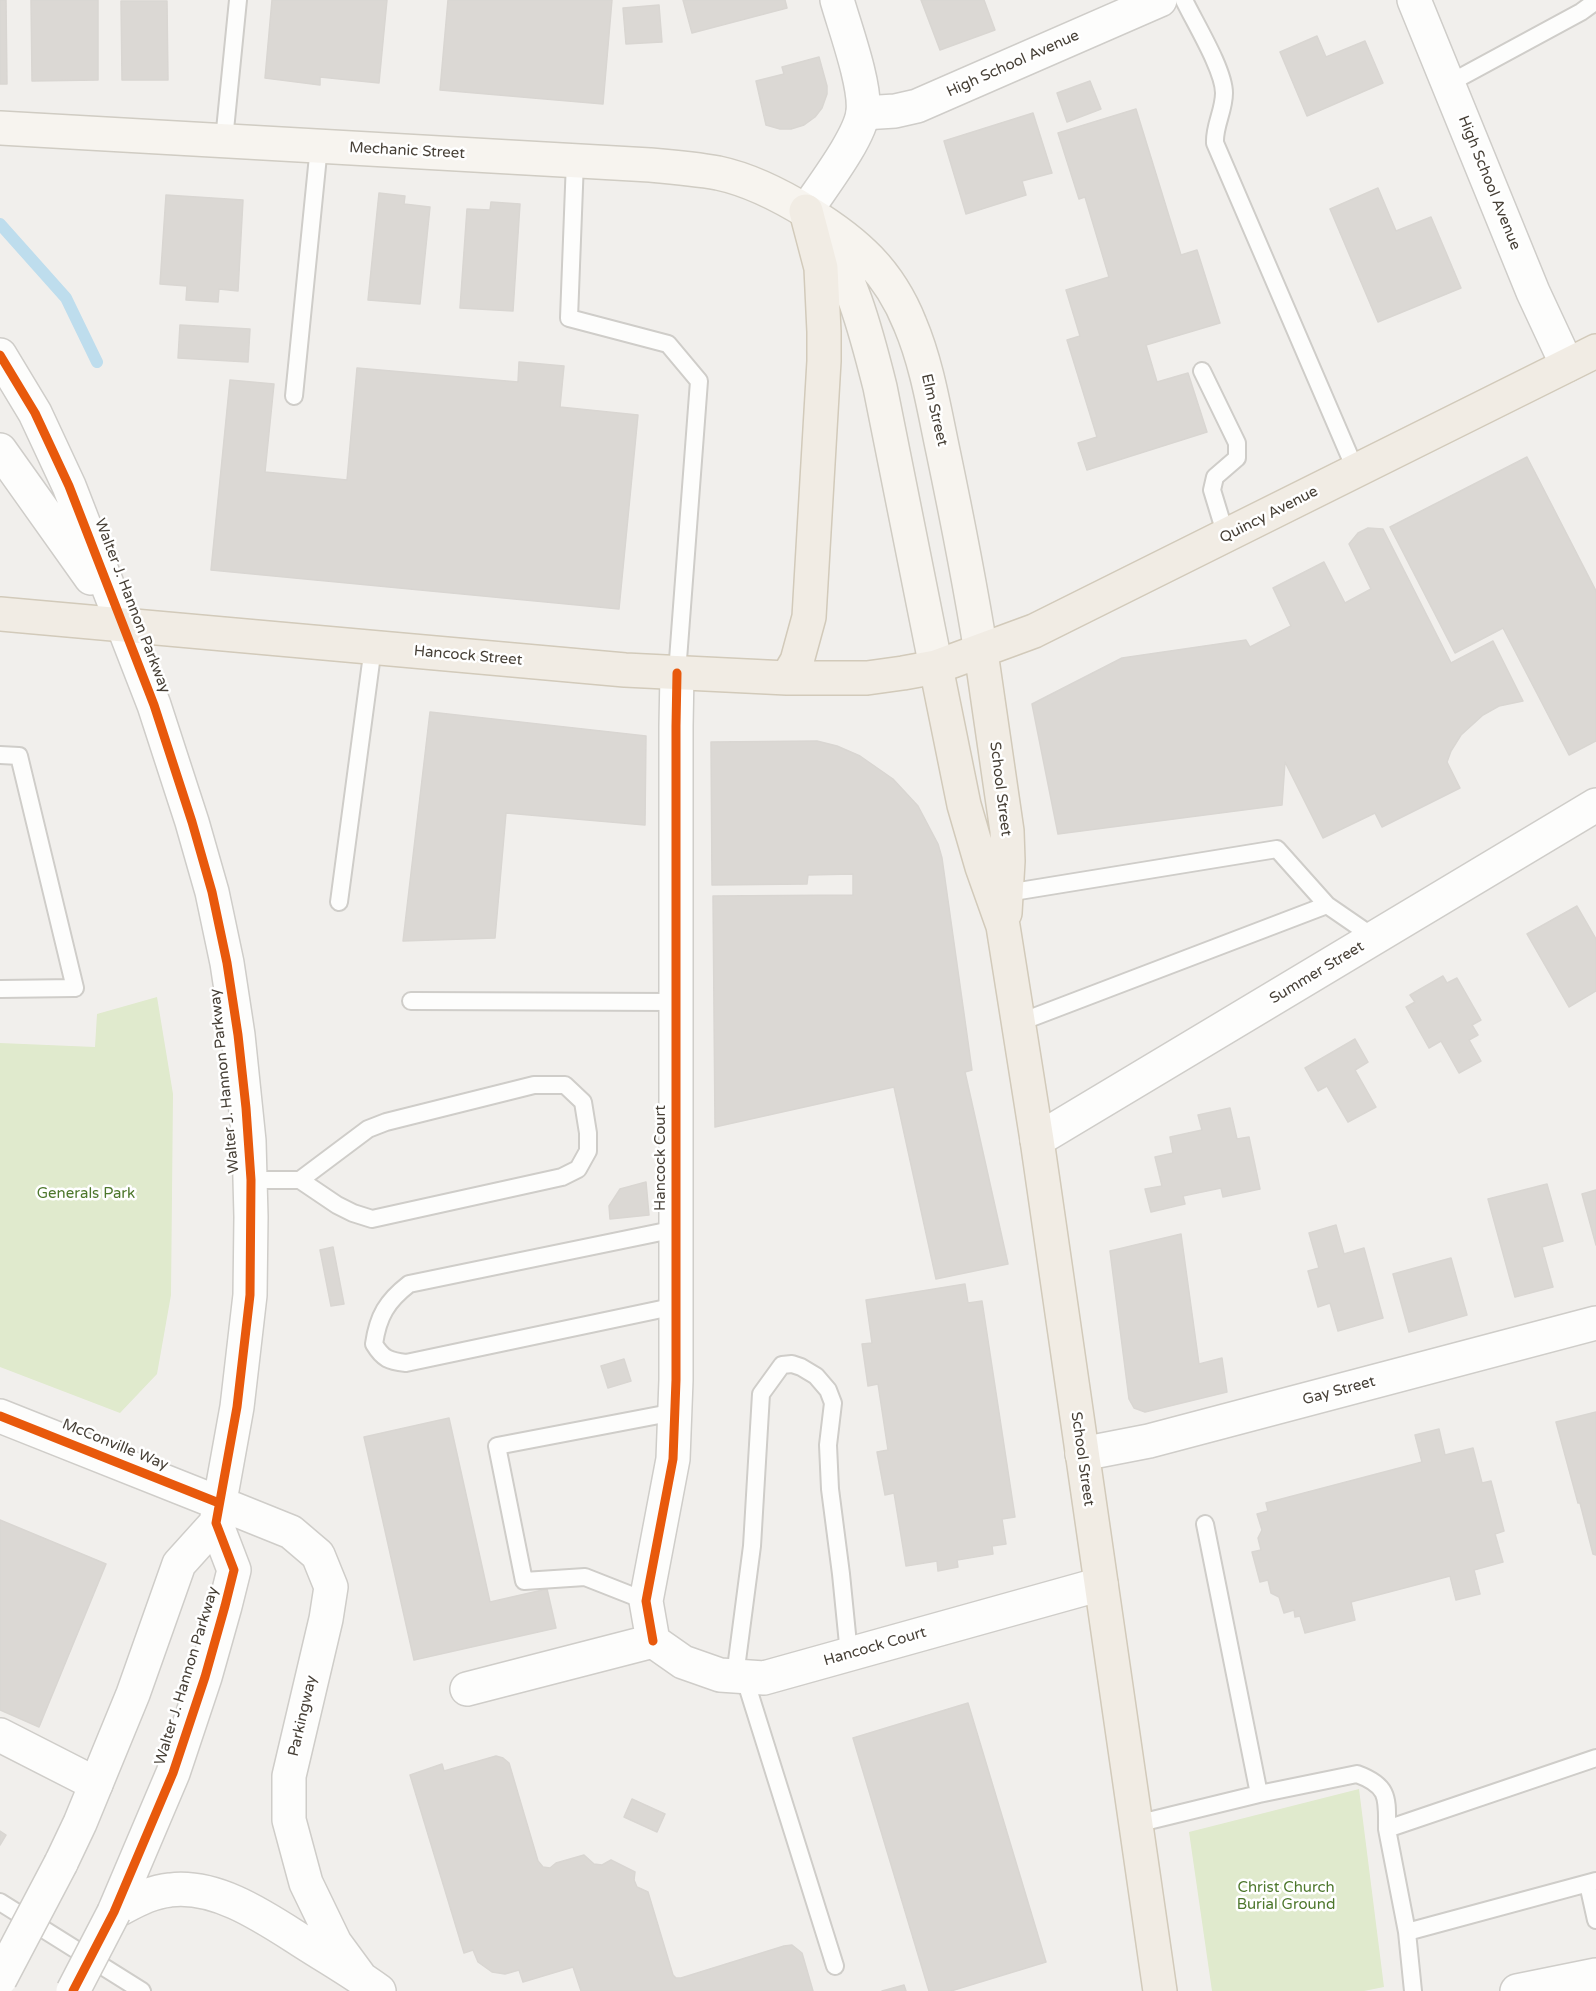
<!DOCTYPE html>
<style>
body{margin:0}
canvas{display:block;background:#f1efec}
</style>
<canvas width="1596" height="1991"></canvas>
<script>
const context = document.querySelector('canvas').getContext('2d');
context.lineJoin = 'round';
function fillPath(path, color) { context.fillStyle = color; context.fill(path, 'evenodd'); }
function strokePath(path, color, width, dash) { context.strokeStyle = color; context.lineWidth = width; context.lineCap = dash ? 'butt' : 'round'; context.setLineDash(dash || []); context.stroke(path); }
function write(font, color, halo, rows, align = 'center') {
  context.font = font + ' "Varela Round",sans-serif'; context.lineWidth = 5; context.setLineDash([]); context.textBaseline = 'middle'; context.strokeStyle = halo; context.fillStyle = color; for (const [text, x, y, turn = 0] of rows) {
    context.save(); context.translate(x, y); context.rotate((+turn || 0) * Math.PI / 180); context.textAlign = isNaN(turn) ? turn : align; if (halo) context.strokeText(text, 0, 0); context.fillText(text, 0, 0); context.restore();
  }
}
fillPath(new Path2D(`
 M157 997 173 1094 171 1295 157 1374 120 1413 0 1367V1043L95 1047 97 1014Z
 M1359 1789 1384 1987 1364 1991H1212L1189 1832Z`), '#e0eacd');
strokePath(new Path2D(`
 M0 224 66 298 97 362`), '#bedded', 12);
const building = new Path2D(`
 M0 0H6L7 84H0Z
 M31 0H98V80L32 81Z
 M272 0H387L379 83 320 77V85L265 78Z
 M448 0H612L603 104 440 90Z
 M683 0H785L787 8 692 33Z
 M921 0H984L995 30 940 50Z
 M121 1H167L168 80H122Z
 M659 5 662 42 626 44 623 8Z
 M1317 36 1326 57 1365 41 1383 83 1307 116 1280 52Z
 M819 57 827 86V94L822 108 815 117 804 125 791 129H780L766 125 756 81 784 74 782 67Z
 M1090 81 1101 109 1067 122 1057 93Z
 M1136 109 1181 255 1197 250 1220 323 1146 345 1157 382 1188 373 1207 432 1087 470 1078 443 1097 437 1067 340 1080 336 1066 290 1109 277 1085 197 1079 199 1058 133Z
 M1033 113 1052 173 1022 181 1026 195 966 214 944 141Z
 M1378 188 1396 231 1431 217 1461 288 1378 322 1330 209Z
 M379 193 405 196 404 204 430 207 420 304 368 300Z
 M166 195 243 200 238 291 219 289 218 302 186 300 187 286 160 284Z
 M491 202 520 204 513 311 460 308 467 209 490 210Z
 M180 325 250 329 248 362 178 358Z
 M519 362 564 366 560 407 638 415 619 609 211 570 230 380 274 384 265 472 347 480 357 368 518 382Z
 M1527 457 1596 591V741L1569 755 1503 628 1455 653 1390 527Z
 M1368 528 1383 529 1451 663 1493 641 1523 701 1499 706 1483 715 1461 735 1451 751 1447 762 1460 788 1382 827 1375 813 1323 838 1285 762 1282 805 1058 834 1032 704 1122 658 1246 640 1250 647 1291 626 1273 588 1324 562 1345 603 1371 589 1349 544 1358 533Z
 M430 712 646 736 645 825 506 813 495 938 403 941Z
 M817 741 837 746 860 756 893 779 918 806 938 844 942 858 972 1070 965 1072 1008 1264 936 1279 894 1087 715 1127 713 896 853 895V874L808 875 807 884 712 885 711 742Z
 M1577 906 1596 939V991L1569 1007 1527 934Z
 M1443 976 1447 983 1457 978 1481 1020 1472 1025 1478 1035 1469 1040 1481 1061 1459 1073 1441 1041 1429 1048 1406 1007 1415 1002 1410 995Z
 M1355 1039 1368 1062 1355 1070 1376 1107 1348 1122 1327 1086 1318 1091 1305 1068Z
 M1230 1108 1237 1139 1249 1137 1260 1189 1223 1197 1221 1188 1183 1196 1185 1204 1151 1212 1145 1189 1162 1186 1155 1157 1173 1153 1170 1137 1202 1130 1198 1115Z
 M646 1182 649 1215 610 1219 609 1206 620 1189Z
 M1547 1184 1563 1241 1542 1247 1553 1287 1515 1297 1488 1199Z
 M1596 1190V1245L1582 1194Z
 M1336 1225 1344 1254 1364 1248 1383 1318 1338 1331 1330 1303 1318 1307 1308 1271 1319 1268 1309 1233Z
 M1181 1234 1199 1364 1222 1358 1227 1392 1145 1412 1134 1408 1129 1399 1110 1251Z
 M333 1247 344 1304 331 1306 320 1250Z
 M1451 1258 1467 1315 1409 1332 1393 1274Z
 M965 1284 968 1303 982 1301 1015 1517 1002 1519 1006 1544 992 1546 993 1554 957 1560 958 1567 938 1571 937 1561 906 1566 894 1493 885 1495 877 1452 888 1450 878 1384 868 1386 862 1344 872 1343 866 1300Z
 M624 1359 631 1381 608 1388 601 1366Z
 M1596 1412V1555L1593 1554 1580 1503H1578L1556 1422Z
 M449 1418 490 1602 547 1589 556 1628 414 1660 364 1437Z
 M1439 1429 1445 1455 1473 1448 1482 1483 1491 1481 1504 1531 1495 1534 1503 1562 1474 1570 1480 1594 1456 1600 1450 1576 1351 1602 1355 1620 1305 1633 1300 1616 1295 1617 1294 1610 1284 1613 1279 1597 1271 1593 1268 1580 1260 1582 1252 1552 1261 1550 1258 1538 1262 1530 1257 1514 1268 1511 1266 1503 1422 1462 1415 1435Z
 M0 1520 106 1564 39 1727 0 1710Z
 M968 1703 1046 1962 951 1991H929L853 1738Z
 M496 1756 503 1758 509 1763 538 1861 543 1867 550 1868 556 1863 584 1855 594 1864 602 1865 611 1860 635 1872 634 1880 637 1887 648 1892 673 1975 676 1978H681L784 1946 792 1945 802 1953 813 1991H581L573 1967 523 1982 519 1970 505 1974 492 1972 478 1962 473 1950 464 1953 410 1775 442 1764 444 1771Z
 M632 1799 665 1814 657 1832 624 1817Z
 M0 1831 6 1835 0 1845Z
 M904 1985 906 1991H882Z`);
fillPath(building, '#dbd8d4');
strokePath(building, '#d9d6d2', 1.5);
const service = new Path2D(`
 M1184 0C1195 23 1224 70 1224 93 1224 111 1214 126 1215 143L1356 471
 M1448 84 1581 12 1596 1
 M224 140 238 0
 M575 161 569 318 668 344 699 381 677 673
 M1202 371 1237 443V458L1215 477 1212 490 1226 536
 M294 396 319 146
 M0 755 19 756 75 988 0 989
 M1007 893 1277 849 1327 905 1018 1023
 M339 902 373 647
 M1327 905 1375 938
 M411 1001 676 1002
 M251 1180H300L337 1205 353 1213 372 1219 562 1177 578 1169 588 1151V1133L583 1102 565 1085H534L386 1122 368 1129 300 1180
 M676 1229 409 1284C387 1301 378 1316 374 1344 383 1359 389 1361 406 1363L676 1306
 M1205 1524 1259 1794
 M646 1601 585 1577 524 1581 497 1446 675 1412
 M735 1676 752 1546 761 1394 782 1365 792 1364 801 1367 816 1376 828 1390 833 1403 828 1445 830 1489 841 1574 849 1654
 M744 1676 835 1966
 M1136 1824 1259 1794 1357 1774C1390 1786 1387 1799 1387 1829
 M1588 1884 1596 1920
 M0 1902 142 1991
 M1407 1932 1596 1881
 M1413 1991 1407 1932 1387 1829 1596 1758`);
const minor = new Path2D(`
 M1414 0 1533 292 1567 365
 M863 113 895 111 917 106 1160 0
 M1037 1140 1596 805
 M0 1416 219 1503
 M1082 1454 1149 1441 1596 1323
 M653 1641 646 1601 673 1459 676 1380V726L677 673
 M467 1689 653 1641 683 1662 720 1675 764 1678 1101 1584
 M0 1735 96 1784
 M1517 1991 1596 1975`);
const tertiary = new Path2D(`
 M806 211C821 188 860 138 863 112 866 85 845 28 837 0
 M0 355 35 413 69 486 154 705 192 822 212 892 227 963 238 1035 249 1141 251 1217 250 1295 237 1407 216 1523 234 1570 225 1606 205 1677 173 1773 114 1912
 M0 450 91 578
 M219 1503 291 1532 318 1555 331 1587 326 1619 289 1776V1820L306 1883 335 1943 360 1977
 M61 1863 80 1823 133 1694 179 1564 216 1523
 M114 1912C132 1903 149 1892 170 1890 218 1884 267 1919 305 1943 330 1959 356 1974 379 1991`);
const secondary = new Path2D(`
 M0 128 650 165C673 167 696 169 718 173 751 180 780 195 809 213 856 242 889 271 910 324 927 364 934 409 943 451 957 518 970 584 981 652
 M815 222C850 269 866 331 880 387L936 667`);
const primary = new Path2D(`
 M0 614 625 670 787 678H867L903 673 936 667 1034 631 1596 351
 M981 652 1007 831 1008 861 1005 913
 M936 667 964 805 982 867 1003 926 1037 1140 1160 1991
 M787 678 797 661 809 617 824 361V332L821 268 806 211`);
strokePath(service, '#cfcdc9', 20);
strokePath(minor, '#cfcdc9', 36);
strokePath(tertiary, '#cfcdc9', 36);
strokePath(secondary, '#d0ccc3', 36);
strokePath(primary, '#d2caba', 36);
strokePath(service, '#fdfdfc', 16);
strokePath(minor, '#fdfdfc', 33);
strokePath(tertiary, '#fdfdfc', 33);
strokePath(secondary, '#f7f4ef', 33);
strokePath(primary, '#f1ece4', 33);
const tertiaryBridge = new Path2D(`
 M0 1979 61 1863
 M73 1991 114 1912`);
strokePath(tertiaryBridge, '#cfcdc9', 36, []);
strokePath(tertiaryBridge, '#fdfdfc', 33);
strokePath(new Path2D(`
 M0 355 35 413 69 486 154 705 192 822 212 892 227 963 238 1035 246 1108 251 1180 250 1295 237 1407 216 1523 234 1570 225 1606 205 1677 173 1773 114 1912 73 1991
 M0 1416 219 1503
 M653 1641 646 1601 673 1459 676 1380V726L677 673`), '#e8590c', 9);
write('15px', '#474037', '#fff', [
 ["High School Avenue",1013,64,-24],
 ["Mechanic Street",407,151,3],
 ["High School Avenue",1489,183,68],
 ["Elm Street",934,410,77],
 ["Quincy Avenue",1269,515,-27],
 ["Walter J. Hannon Parkway",132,606,69],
 ["Hancock Street",468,656,5],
 ["School Street",1000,789,83],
 ["Summer Street",1317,973,-31],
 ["Walter J. Hannon Parkway",225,1081,-96],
 ["Hancock Court",661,1158,-90],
 ["Gay Street",1339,1391,-15],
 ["McConville Way",115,1445,22],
 ["School Street",1082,1459,82],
 ["Hancock Court",875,1647,-16],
 ["Walter J. Hannon Parkway",187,1676,-73],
 ["Parkingway",303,1716,-77]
]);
write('15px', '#4d772c', '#fff', [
 ["Generals Park",86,1194],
 ["Christ Church",1286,1888],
 ["Burial Ground",1286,1905]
]);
</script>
